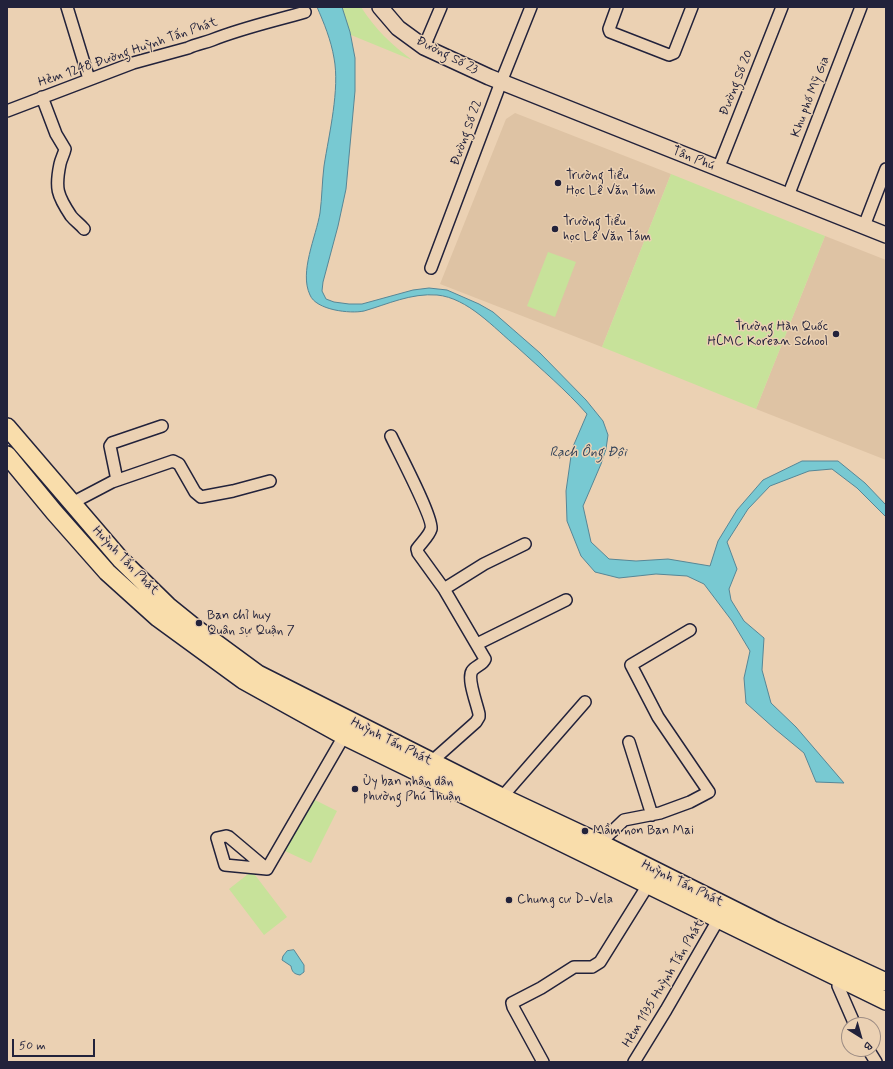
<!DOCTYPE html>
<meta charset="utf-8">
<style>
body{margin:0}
#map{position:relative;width:893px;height:1069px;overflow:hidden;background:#ebd1b3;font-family:Mynerve,sans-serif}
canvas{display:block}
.frame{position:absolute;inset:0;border:8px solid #22223b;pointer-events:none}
.north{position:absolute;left:841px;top:1017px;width:40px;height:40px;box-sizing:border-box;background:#ebd1b3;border:1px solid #9b8b83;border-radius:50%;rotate:143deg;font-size:11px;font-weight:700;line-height:16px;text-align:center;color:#22223b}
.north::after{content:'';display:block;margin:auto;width:14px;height:18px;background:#22223b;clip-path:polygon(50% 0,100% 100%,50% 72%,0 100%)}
.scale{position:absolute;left:12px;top:1039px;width:83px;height:18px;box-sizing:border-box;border:2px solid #22223b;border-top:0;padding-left:5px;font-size:12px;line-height:14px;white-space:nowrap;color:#22223b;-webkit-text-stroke:3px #ebd1b3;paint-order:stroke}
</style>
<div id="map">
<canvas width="893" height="1069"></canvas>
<div class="frame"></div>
<div class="north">B</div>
<div class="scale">50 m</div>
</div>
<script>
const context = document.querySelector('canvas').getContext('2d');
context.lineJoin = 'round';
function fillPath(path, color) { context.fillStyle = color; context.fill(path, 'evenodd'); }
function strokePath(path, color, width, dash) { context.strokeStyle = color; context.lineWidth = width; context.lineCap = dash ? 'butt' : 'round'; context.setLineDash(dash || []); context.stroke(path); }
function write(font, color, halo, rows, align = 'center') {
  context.font = font + ' Mynerve,sans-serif'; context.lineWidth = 3; context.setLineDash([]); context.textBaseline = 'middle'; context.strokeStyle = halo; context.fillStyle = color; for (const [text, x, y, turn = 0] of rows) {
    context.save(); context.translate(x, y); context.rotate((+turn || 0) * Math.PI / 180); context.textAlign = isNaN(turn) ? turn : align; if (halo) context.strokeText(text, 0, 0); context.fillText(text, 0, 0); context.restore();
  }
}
fillPath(new Path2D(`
 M515 113 671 174 602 347 440 284 506 119Z
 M825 236 886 260V460L756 409Z`), '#dec3a4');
fillPath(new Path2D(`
 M342 7H361C376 30 391 44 412 60L351 35Z
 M671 174 825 236 756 409 602 347Z
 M548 252 576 262 555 317 527 306Z
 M311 798 337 811 311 863 285 851Z
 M252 871 287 917 264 935 229 889Z`), '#c7e29a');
const water = new Path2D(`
 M317 7H342L350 32 355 58V91L346 189 338 226 323 282 322 291 326 299 334 302 349 304H362L413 290 429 288 447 290 479 304 493 312 540 353 586 400 603 421 608 435 606 449 601 464 583 506 591 542 609 559 636 561 668 559 710 566 718 541 737 510 763 480 802 461H838L865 483 886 505V517L857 488 832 469 809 471 770 486 748 509 727 542 737 569 729 589 731 600 744 621 764 638 762 670 771 703 796 727 844 783 816 782 804 753 775 729 746 703 744 678 750 651 732 621 704 584 687 576 656 574 619 578 595 572 581 556 567 521 566 491 572 449 587 414C566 390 541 369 517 347 494 328 468 298 437 295 411 293 388 304 364 311 350 314 316 310 310 295 299 272 316 237 320 213 322 198 322 182 324 166 329 134 340 89 334 58 331 40 324 23 317 7Z
 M294 950 304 965V972L300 975C294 974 292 972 291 966L282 960 283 956 287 951Z`);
fillPath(water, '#78c9d2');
strokePath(water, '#568696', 1);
const street = new Path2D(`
 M67 7 89 79
 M617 7 609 29 610 32 669 55 674 53 692 7
 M424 47 441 7
 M42 97 56 134 65 149C64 154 61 159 60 164 55 188 57 195 71 216 75 221 80 224 84 229
 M7 111 133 63 188 48C196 44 204 43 212 40 242 28 274 21 305 12
 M718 169 782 7
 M788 196 861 7
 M864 226 886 169
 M431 268 501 82 531 7
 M391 436C397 449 434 519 431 529 429 536 421 543 417 549L418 553 444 589 485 659C483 665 475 666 472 671 467 679 477 704 479 714V717L476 722 431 762
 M117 480 110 446 112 443 162 426
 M72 503 112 482 173 461 179 464 195 492 201 497 233 491 270 481
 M444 589 484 564 525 544
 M477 644 566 600
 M629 742 652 815
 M502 797 585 702
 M600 843 624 820 660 813 690 802 709 792 658 717 631 665 690 630
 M267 869 225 865 217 838 226 836 229 837 267 869 344 736
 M838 986 855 1025
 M868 1049 876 1062
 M543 1062 513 1007 512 1003 541 988 574 967H592L600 962 648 885
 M634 1062 666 1010 718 920`);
const secondary = new Path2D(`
 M380 7 398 28 424 47 489 77 886 235`);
const primary = new Path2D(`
 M7 427 121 560 168 606 194 627 258 674 502 797 600 843 776 931 886 982
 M7 455 54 512 107 572 158 618 243 680 344 736 886 1001`);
strokePath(street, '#22223b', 14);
strokePath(secondary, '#22223b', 18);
strokePath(primary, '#22223b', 20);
strokePath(street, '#ebd1b3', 11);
strokePath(secondary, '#ebd1b3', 15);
strokePath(primary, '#f9ddab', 17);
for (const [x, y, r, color] of [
 [558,183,4,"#22223b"],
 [555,229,4,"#22223b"],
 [836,334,4,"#22223b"],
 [199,623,4,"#22223b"],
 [355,789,4,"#22223b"],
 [585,831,4,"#22223b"],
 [509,900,4,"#22223b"]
]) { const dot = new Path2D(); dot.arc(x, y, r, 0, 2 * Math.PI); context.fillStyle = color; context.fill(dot); strokePath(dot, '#ebd1b3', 1.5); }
write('13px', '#22223b', '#ebd1b3', [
 ["Hẻm 1248 Đường Huỳnh Tấn Phát",128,53,-19],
 ["Đường Số 23",447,56,27],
 ["Đường Số 20",737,83,-68],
 ["Khu phố Mỹ Gia",811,97,-69],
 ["Đường Số 22",467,133,-70],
 ["Tân Phú",693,159,22],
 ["Huỳnh Tấn Phát",125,561,46],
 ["Huỳnh Tấn Phát",391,742,27],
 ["Huỳnh Tấn Phát",682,884,26],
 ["Hẻm 1135 Huỳnh Tấn Phát",664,984,-59]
]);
write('13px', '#22223b', '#ebd1b3', [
 ["Trường Tiểu",566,176],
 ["Học Lê Văn Tám",566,191],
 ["Trường Tiểu",563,222],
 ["học Lê Văn Tám",563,237],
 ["Trường Hàn Quốc",828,327,"right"],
 ["HCMC Korean School",828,342,"right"],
 ["Ban chỉ huy",207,616],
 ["Quân sự Quận 7",207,631],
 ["Ủy ban nhân dân",363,782],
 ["phường Phú Thuận",363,797],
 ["Mầm non Ban Mai",593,831],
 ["Chung cư D-Vela",517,900]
], 'left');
write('italic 14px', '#334359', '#ebd1b3', [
 ["Rạch Ông Đội",588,453]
]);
</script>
